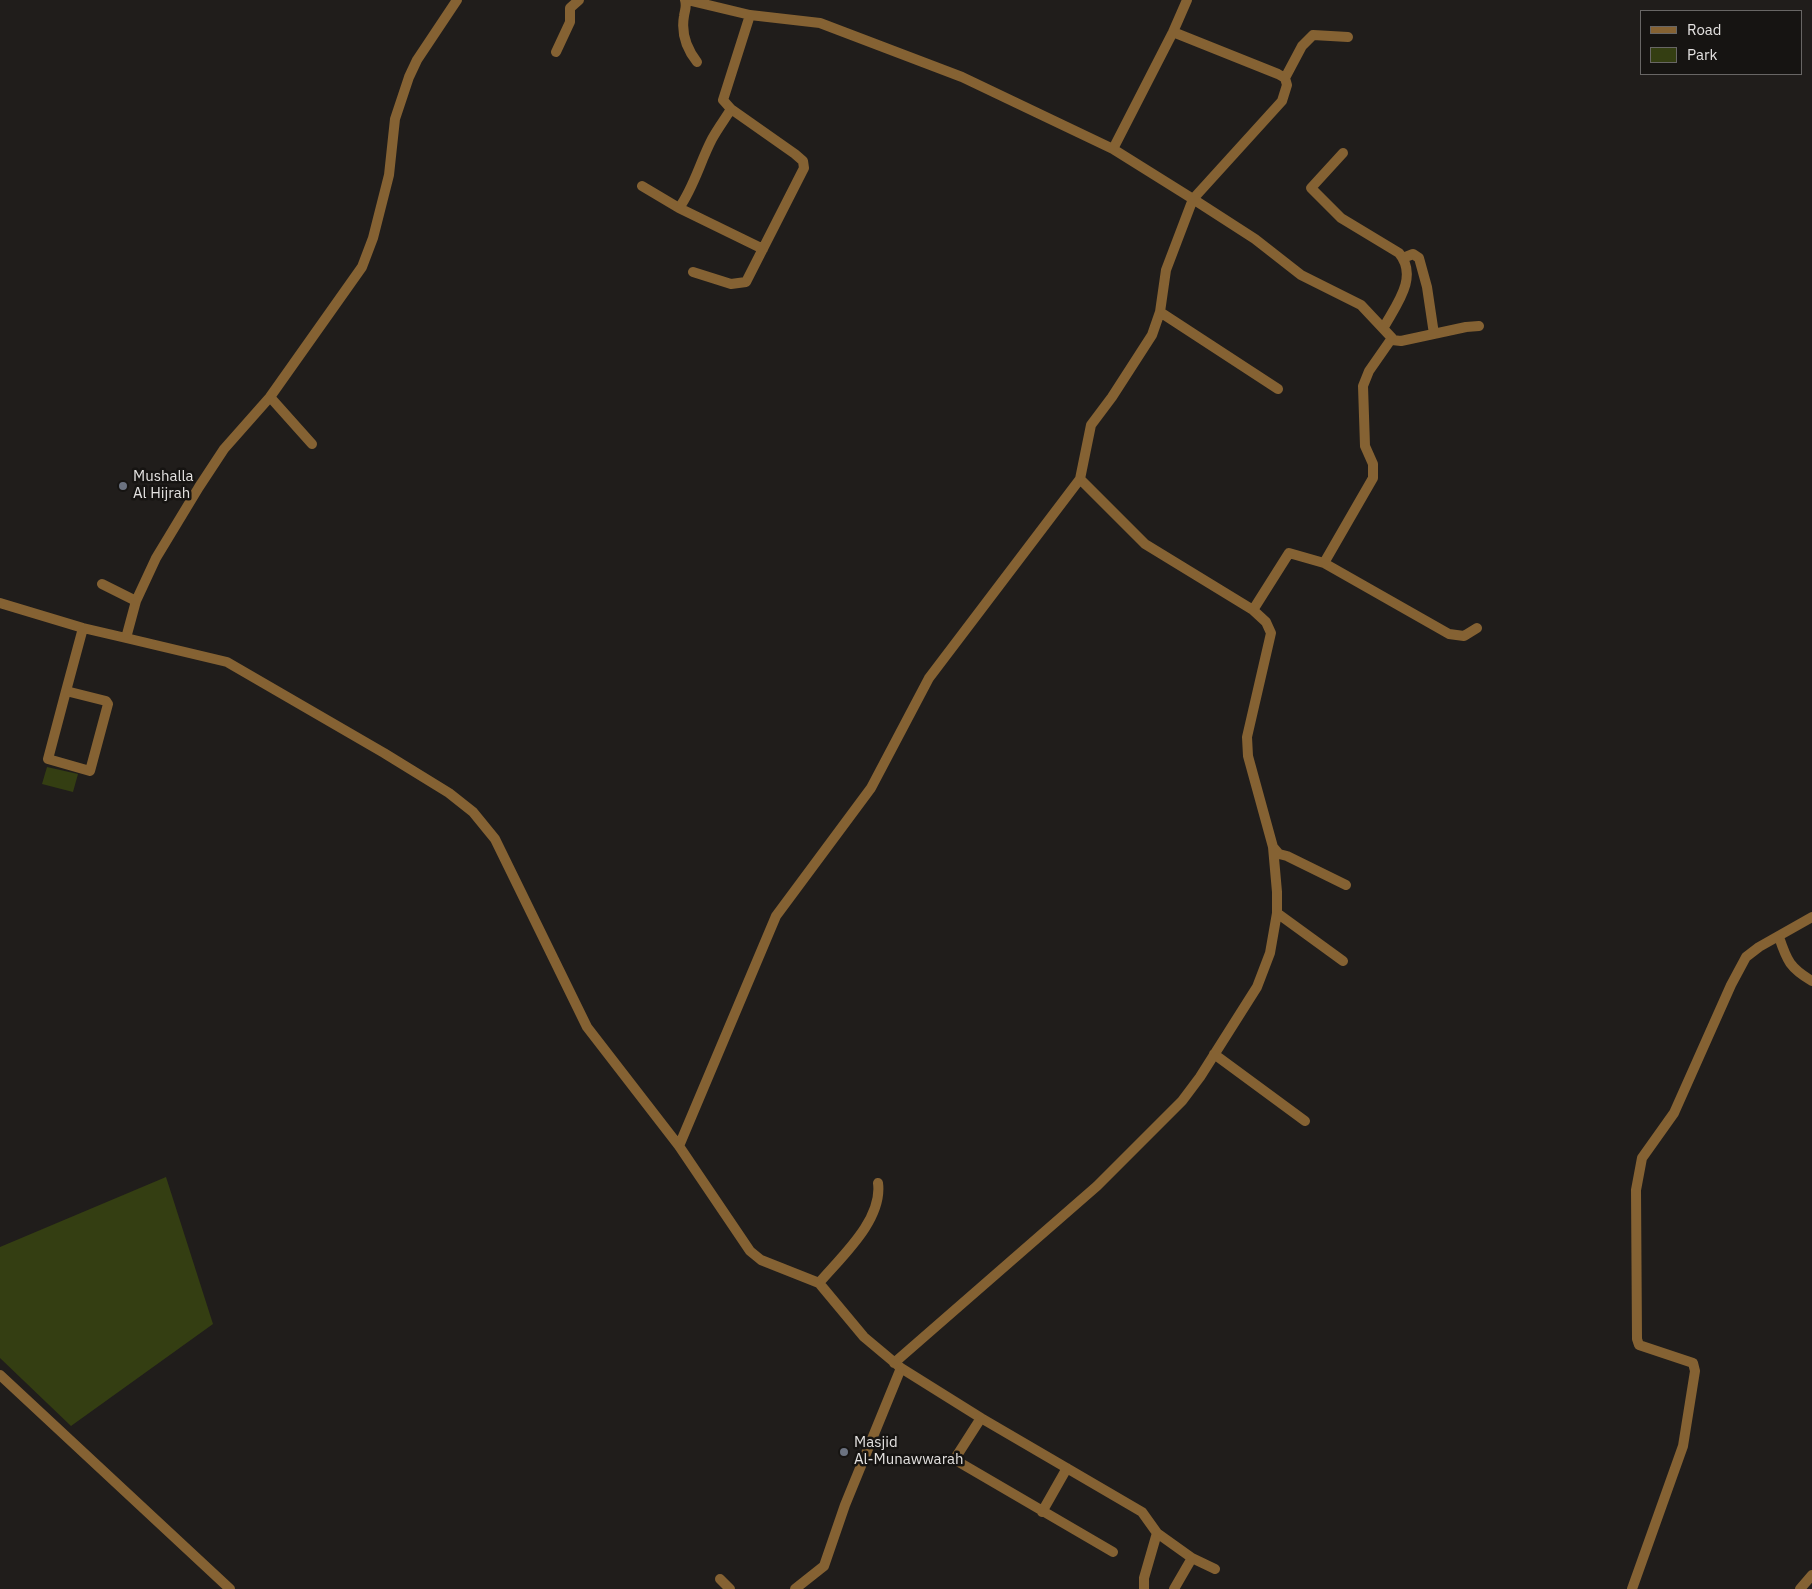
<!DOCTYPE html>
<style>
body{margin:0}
#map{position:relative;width:1812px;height:1589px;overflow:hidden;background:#201d1b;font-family:"IBM Plex Sans",sans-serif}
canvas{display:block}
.legend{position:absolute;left:1640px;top:10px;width:162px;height:65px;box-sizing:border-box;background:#161412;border:1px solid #686665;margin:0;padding:6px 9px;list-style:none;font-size:15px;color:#e4e2e1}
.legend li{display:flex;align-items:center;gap:10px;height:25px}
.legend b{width:25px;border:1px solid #686665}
</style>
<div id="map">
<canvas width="1812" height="1589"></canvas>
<ul class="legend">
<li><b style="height:6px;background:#856233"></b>Road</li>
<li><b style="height:14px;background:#343e12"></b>Park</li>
</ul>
</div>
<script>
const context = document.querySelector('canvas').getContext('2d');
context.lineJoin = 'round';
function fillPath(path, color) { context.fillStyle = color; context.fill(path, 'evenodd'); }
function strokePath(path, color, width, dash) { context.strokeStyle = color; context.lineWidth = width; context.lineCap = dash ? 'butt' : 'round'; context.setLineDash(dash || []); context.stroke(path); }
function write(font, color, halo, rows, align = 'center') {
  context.font = font + ' "IBM Plex Sans",sans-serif'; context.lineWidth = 5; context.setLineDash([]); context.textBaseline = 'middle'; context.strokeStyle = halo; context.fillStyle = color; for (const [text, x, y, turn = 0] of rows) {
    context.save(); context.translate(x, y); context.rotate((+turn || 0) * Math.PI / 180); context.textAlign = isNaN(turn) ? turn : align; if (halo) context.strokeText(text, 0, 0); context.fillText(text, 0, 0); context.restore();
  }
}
fillPath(new Path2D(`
 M47 767 78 774 73 792 42 784Z
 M166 1177 213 1324 71 1426 0 1358V1247Z`), '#343e12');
strokePath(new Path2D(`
 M457 0 417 60 409 77 395 119 389 175 373 238 362 267 270 397 224 449 199 487 156 558 136 601 126 638 227 662 384 753 449 793 473 812 495 839 587 1027 679 1146 750 1251 761 1260 819 1283 864 1337 901 1368 981 1418 1142 1512 1157 1533 1144 1578V1589
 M685 0C687 7 685 9 684 16 681 33 686 48 697 62
 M687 0 750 15 820 23 962 77 1113 149 1193 199 1166 270 1160 312 1152 335 1112 397 1091 425 1080 479 1145 544 1253 610 1266 622 1271 633 1247 737 1248 756 1273 847 1277 892V913L1270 953 1257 987 1200 1077 1182 1101 1097 1186 894 1363
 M1173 32 1278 74 1285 78 1287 85 1282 101 1193 199 1255 239 1301 275 1361 305 1392 338 1369 371 1363 386 1365 446 1373 464V478L1324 563 1289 553 1253 610
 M556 52 570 22V8L579 0
 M1285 78 1302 46 1313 35 1348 37
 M1113 149 1173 32 1187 0
 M1343 153 1311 188 1341 218 1399 253C1419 277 1396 305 1384 327
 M642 186 679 208 763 249
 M679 208C694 187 700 162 712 139 718 128 725 119 731 109
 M1403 258 1413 254 1419 258 1427 287 1434 334
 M693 272 731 284 746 282 804 168 803 161 795 154 731 109 723 100 750 15
 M1160 312 1278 389
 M1392 340 1401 341 1466 327 1479 326
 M270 397 312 444
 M1324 563 1449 634 1464 636 1477 628
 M102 584 136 601
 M0 603 83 628 126 638
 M66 691 48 759 90 771 108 704 106 701 66 691 83 628
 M1273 847 1279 854 1287 856 1346 885
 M1277 913 1343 961
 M1779 937C1787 961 1790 968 1812 981
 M1214 1054 1305 1121
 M679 1146 776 916 871 788 929 678 1080 479
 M819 1283C841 1257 883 1220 878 1183
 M981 1418 956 1457 957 1461 1113 1552
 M1042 1512 1067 1468
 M1157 1533 1192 1558 1215 1569
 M720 1579 730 1589
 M795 1589 824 1566 845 1505 901 1368
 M1174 1589 1192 1558
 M1632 1589 1683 1446 1695 1371 1693 1363 1639 1345 1637 1339 1636 1190 1642 1158 1674 1113 1731 985 1746 957 1759 947 1812 917
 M1800 1589 1812 1575`), '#856233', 10);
strokePath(new Path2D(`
 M0 1375 230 1589`), '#856233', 10);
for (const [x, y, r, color] of [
 [123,486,5,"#6b7280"],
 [844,1452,5,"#6b7280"]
]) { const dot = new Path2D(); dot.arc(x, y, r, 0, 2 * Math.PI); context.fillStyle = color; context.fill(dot); strokePath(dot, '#161412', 2); }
write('15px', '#e4e2e1', '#161412', [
 ["Mushalla",133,477],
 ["Al Hijrah",133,494],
 ["Masjid",854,1443],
 ["Al-Munawwarah",854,1460]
], 'left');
</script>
